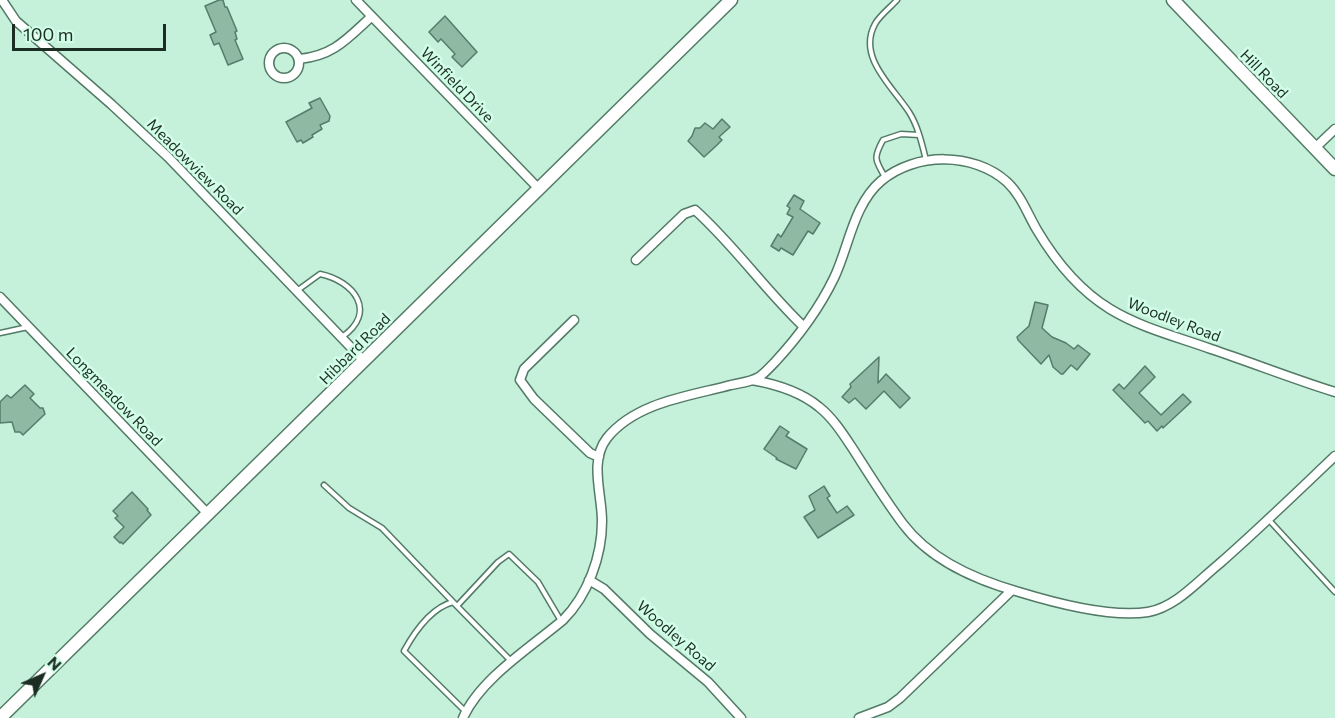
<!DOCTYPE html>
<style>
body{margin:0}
#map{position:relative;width:1335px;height:718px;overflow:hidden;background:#c5f1da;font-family:Commissioner,sans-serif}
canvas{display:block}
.north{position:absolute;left:12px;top:646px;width:60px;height:60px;-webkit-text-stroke:4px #d2fee7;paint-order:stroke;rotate:45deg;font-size:16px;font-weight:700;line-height:24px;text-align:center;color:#1c2d24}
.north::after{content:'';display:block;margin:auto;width:21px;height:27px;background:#1c2d24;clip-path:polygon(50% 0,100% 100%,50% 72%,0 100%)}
.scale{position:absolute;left:12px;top:24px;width:154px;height:27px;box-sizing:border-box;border:3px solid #1c2d24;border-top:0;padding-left:8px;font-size:18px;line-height:21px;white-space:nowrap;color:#1c2d24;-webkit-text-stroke:4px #d2fee7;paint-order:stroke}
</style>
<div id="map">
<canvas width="1335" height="718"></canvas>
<div class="north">N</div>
<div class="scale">100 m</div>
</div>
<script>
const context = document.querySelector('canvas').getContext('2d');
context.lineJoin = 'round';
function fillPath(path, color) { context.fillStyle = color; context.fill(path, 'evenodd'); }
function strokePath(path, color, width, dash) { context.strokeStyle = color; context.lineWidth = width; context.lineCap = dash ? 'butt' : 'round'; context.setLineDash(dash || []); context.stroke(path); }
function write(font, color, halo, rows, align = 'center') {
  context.font = font + ' Commissioner,sans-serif'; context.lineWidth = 5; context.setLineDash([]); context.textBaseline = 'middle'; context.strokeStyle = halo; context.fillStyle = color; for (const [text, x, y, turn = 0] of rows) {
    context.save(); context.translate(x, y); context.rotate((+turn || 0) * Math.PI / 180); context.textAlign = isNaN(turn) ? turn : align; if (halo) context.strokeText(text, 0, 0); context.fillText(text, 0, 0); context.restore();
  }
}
const building = new Path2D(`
 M219 0H223L225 7H227L237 31 235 32 237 39 235 40 243 59 228 65 219 43 214 45 210 35 216 32 205 6Z
 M445 16 477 52 462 67 452 57 455 54 441 39 438 42 429 32Z
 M320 98 330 116 329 121 320 125 322 129 312 135 313 137 303 143 301 140 297 142 286 122 312 108 309 103Z
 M722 119 730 127 719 137 722 140 716 146 704 157 688 141 692 136 695 128H700L705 123 713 129Z
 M794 195 804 201 800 209 820 223 813 234 808 231 793 255 781 248 779 251 771 246 778 234 781 237 793 217 787 214 790 208 787 206Z
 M1035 302 1048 305 1042 328 1052 337 1066 343 1074 349 1078 345 1090 354 1077 370 1071 365 1063 374H1061L1053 367 1049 355 1041 364 1018 340 1017 337 1029 326Z
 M879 357 878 383 886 374 910 398 900 408 884 391 866 409 855 398 849 403 842 397 851 387 850 384Z
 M1145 366 1155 377 1139 393 1161 415 1183 394 1191 402 1163 428 1162 426 1157 431 1148 421 1145 423 1113 390 1119 384 1124 389Z
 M25 385 34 394 30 398 40 408H43L45 414 23 435 20 432H15L12 422 0 423V402L7 395 11 398Z
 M780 426 789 432 786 436 807 449 796 469 776 459 777 458 764 449Z
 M824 486 830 496 827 498 837 513 847 506 854 515 818 538 804 517 815 510 809 496Z
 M132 492 148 509 147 510 151 515 123 544 121 542 120 543 114 537 124 527 115 518 118 516 113 511Z`);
fillPath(building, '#8fb9a3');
strokePath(building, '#557d69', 1.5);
const lane = new Path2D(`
 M897 0C891 7 880 15 875 24 857 57 892 86 909 112 918 126 922 144 926 160
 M885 177C875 160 873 158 883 140L901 134 919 135
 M298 290 320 274C354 281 378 312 342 337
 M0 333 28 327
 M324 485 349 508 382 528 453 602
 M1269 520 1335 592
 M457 606 498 562 509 554 538 582 561 621
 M465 711 404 651C415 631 431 608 453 602L511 661`);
const street = new Path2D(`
 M2 0 16 21 111 104 168 157 364 361
 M356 0 539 189
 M269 63a15 15 0 1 1 30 0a15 15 0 1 1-30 0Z
 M299 59C333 56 347 39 371 17
 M1315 148 1335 129
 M636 260 684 214 695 210C735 246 765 290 804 327
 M0 297 209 515
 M574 320 524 369 520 380 534 399 590 453 599 457
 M752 380C775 384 801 392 819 407 833 418 843 434 853 449 869 474 885 500 903 524 931 561 976 580 1019 592 1055 603 1110 618 1148 612 1176 607 1198 581 1219 564 1259 529 1297 492 1335 456
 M589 580 604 589 650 634 708 682 741 718
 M463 718C480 679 531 647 563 620 588 595 602 556 602 521 602 494 589 461 607 438 636 402 690 396 731 385 740 383 751 382 759 377 765 373 770 367 775 362 799 336 819 309 834 278 849 247 853 205 881 181 915 152 974 152 1007 182 1021 195 1028 215 1037 230 1056 262 1079 290 1110 309 1141 328 1178 337 1211 349 1253 363 1293 379 1335 392
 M859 718 888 707 900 698 1012 590`);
const secondary = new Path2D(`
 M1173 0 1335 169
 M0 718 731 0`);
strokePath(lane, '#527a66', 7);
strokePath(street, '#527a66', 11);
strokePath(secondary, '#527a66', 15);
strokePath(lane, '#fff', 4);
strokePath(street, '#fff', 8);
strokePath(secondary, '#fff', 12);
write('15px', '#1c2d24', '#d2fee7', [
 ["Hill Road",1264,74,46],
 ["Winfield Drive",457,85,46],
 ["Meadowview Road",195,167,45],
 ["Woodley Road",1174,320,21],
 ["Hibbard Road",355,349,-45],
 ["Longmeadow Road",114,397,46],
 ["Woodley Road",676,636,41]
]);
</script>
